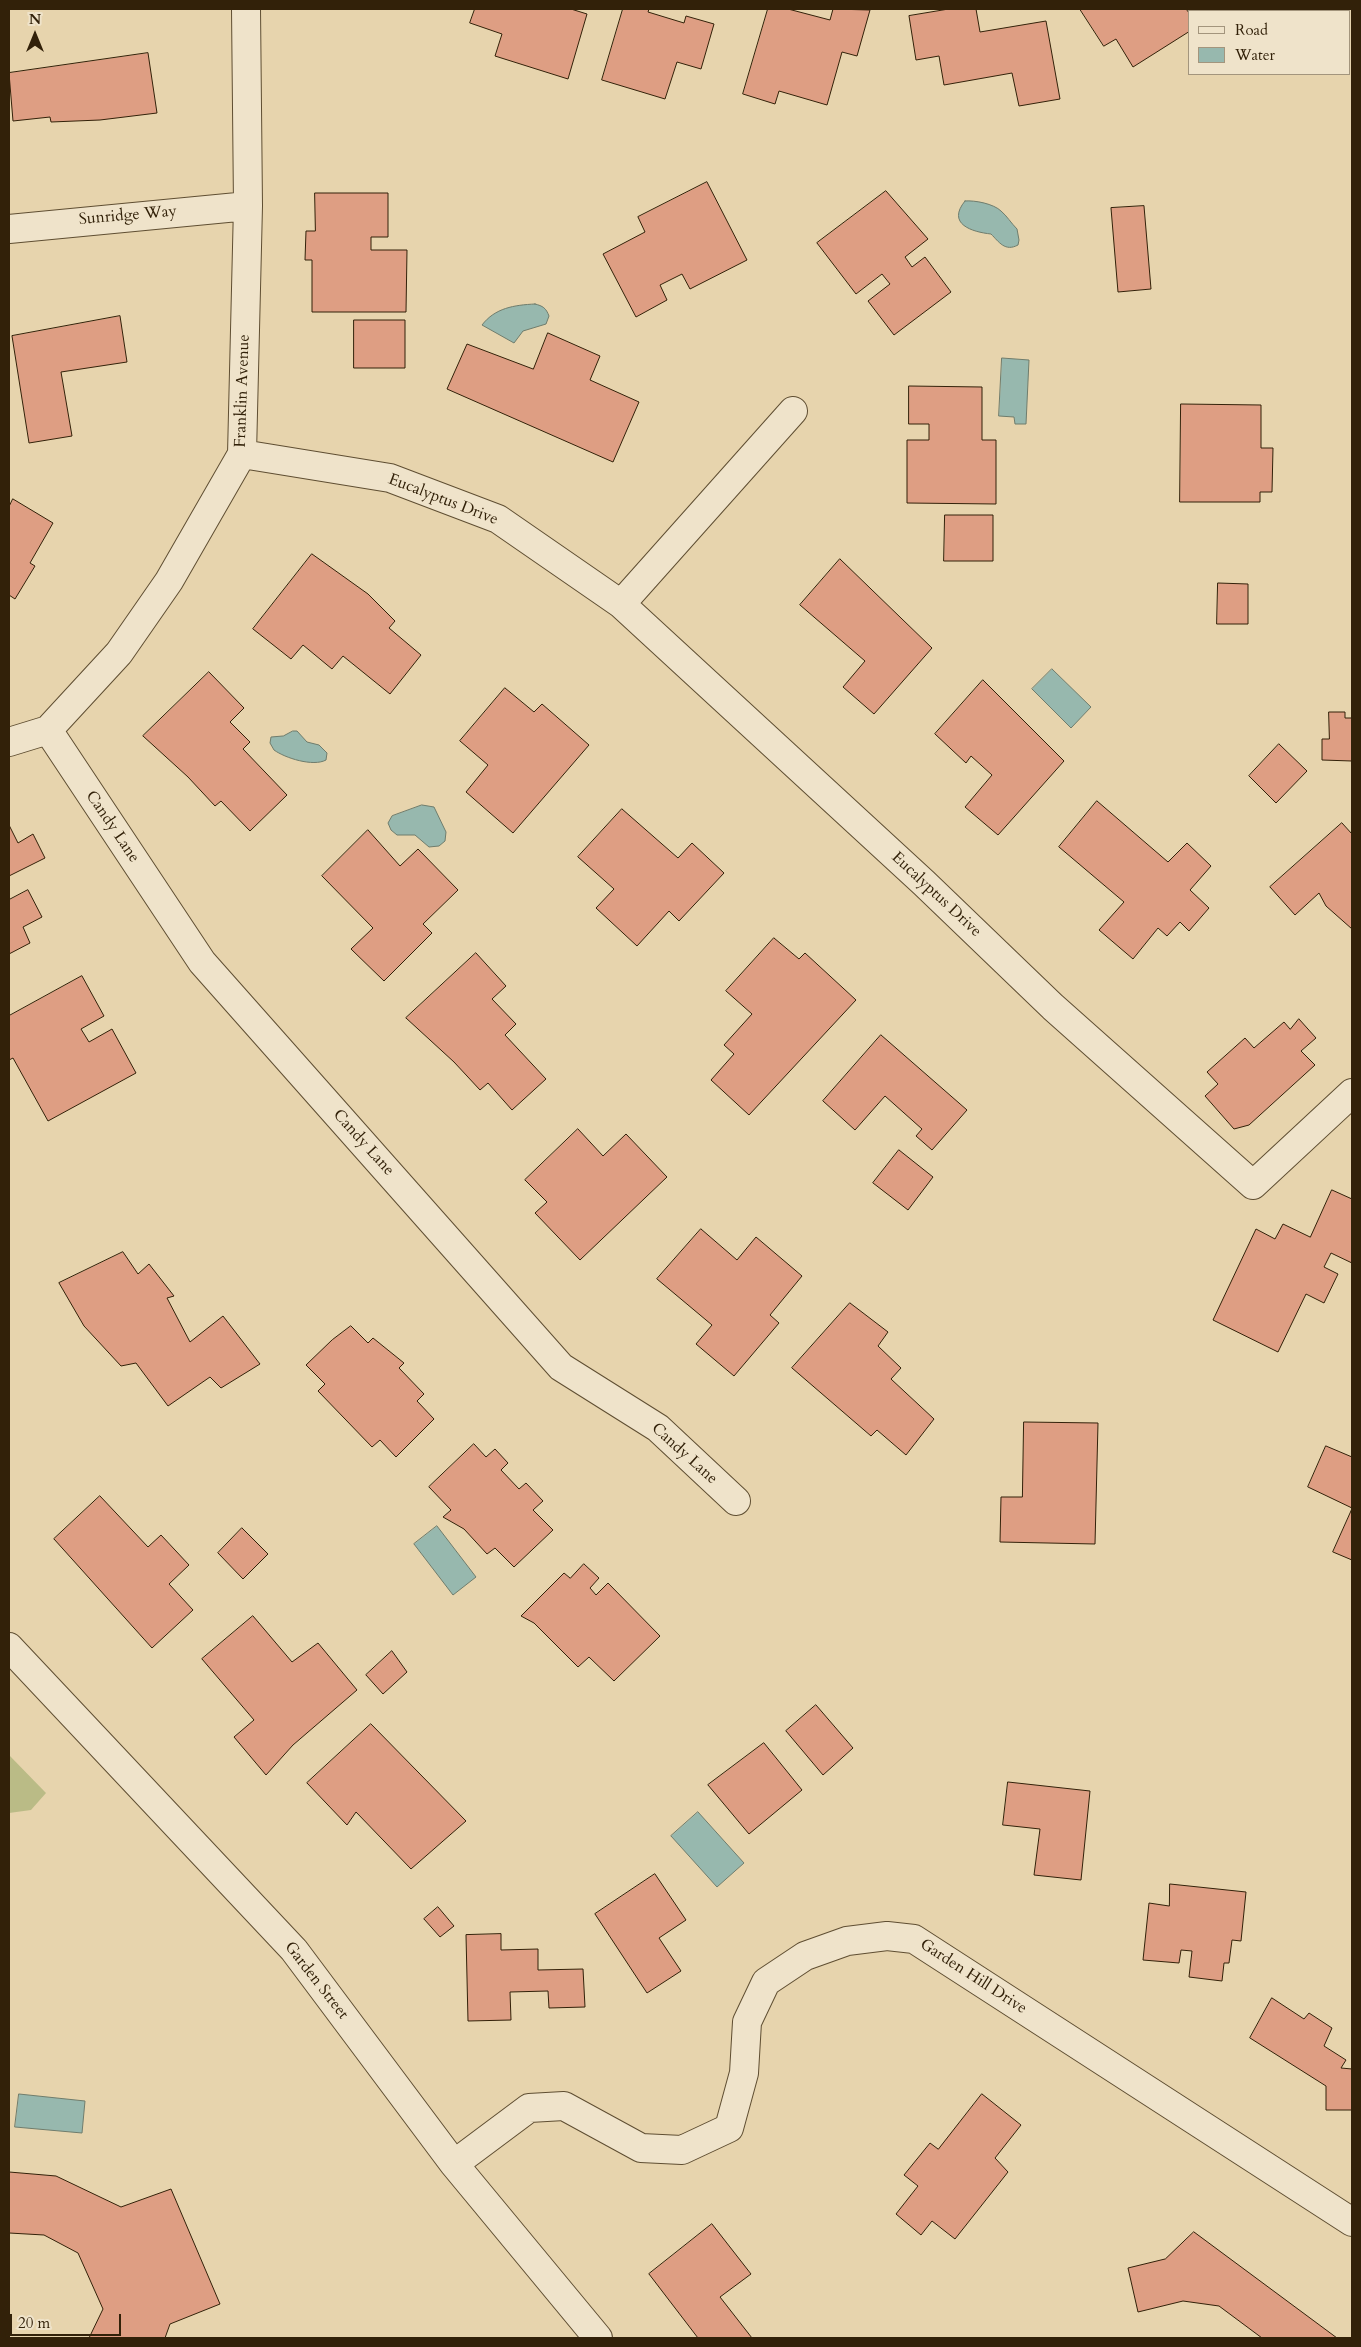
<!DOCTYPE html>
<style>
body{margin:0}
#map{position:relative;width:1361px;height:2347px;overflow:hidden;background:#e7d4ad;font-family:Cardo,serif}
canvas{display:block}
.frame{position:absolute;inset:0;border:10px solid #322109;pointer-events:none}
.legend{position:absolute;left:1188px;top:10px;width:162px;height:65px;box-sizing:border-box;background:#efe3ca;border:1px solid #a3957d;margin:0;padding:6px 9px;list-style:none;font-size:15px;color:#322109}
.legend li{display:flex;align-items:center;gap:10px;height:25px}
.legend b{width:25px;border:1px solid #a3957d}
.north{position:absolute;left:10px;top:10px;width:50px;height:50px;-webkit-text-stroke:4px #efe3ca;paint-order:stroke;rotate:0deg;font-size:14px;font-weight:700;line-height:20px;text-align:center;color:#322109}
.north::after{content:'';display:block;margin:auto;width:18px;height:22px;background:#322109;clip-path:polygon(50% 0,100% 100%,50% 72%,0 100%)}
.scale{position:absolute;left:10px;top:2314px;width:111px;height:22px;box-sizing:border-box;border:2px solid #322109;border-top:0;padding-left:6px;font-size:15px;line-height:18px;white-space:nowrap;color:#322109;-webkit-text-stroke:4px #efe3ca;paint-order:stroke}
</style>
<div id="map">
<canvas width="1361" height="2347"></canvas>
<div class="frame"></div>
<ul class="legend">
<li><b style="height:6px;background:#efe3ca"></b>Road</li>
<li><b style="height:14px;background:#97b8ae"></b>Water</li>
</ul>
<div class="north">N</div>
<div class="scale">20 m</div>
</div>
<script>
const context = document.querySelector('canvas').getContext('2d');
context.lineJoin = 'round';
function fillPath(path, color) { context.fillStyle = color; context.fill(path, 'evenodd'); }
function strokePath(path, color, width, dash) { context.strokeStyle = color; context.lineWidth = width; context.lineCap = dash ? 'butt' : 'round'; context.setLineDash(dash || []); context.stroke(path); }
function write(font, color, halo, rows, align = 'center') {
  context.font = font + ' Cardo,serif'; context.lineWidth = 5; context.setLineDash([]); context.textBaseline = 'middle'; context.strokeStyle = halo; context.fillStyle = color; for (const [text, x, y, turn = 0] of rows) {
    context.save(); context.translate(x, y); context.rotate((+turn || 0) * Math.PI / 180); context.textAlign = isNaN(turn) ? turn : align; if (halo) context.strokeText(text, 0, 0); context.fillText(text, 0, 0); context.restore();
  }
}
fillPath(new Path2D(`
 M9 1755 46 1793 31 1810 9 1813Z`), '#babb86');
const water = new Path2D(`
 M965 201C975 200 994 204 1001 211 1007 216 1011 223 1017 229L1019 240 1018 245C1005 252 999 242 991 234 972 232 946 224 965 201Z
 M535 304C543 306 546 308 549 316L546 324 523 331 514 343 482 325C495 308 514 305 535 304Z
 M1002 358 1029 360 1026 424H1015L1014 417 999 416Z
 M1052 669 1091 707 1071 728 1032 689Z
 M293 731H297L307 742 319 745 327 753 326 760C313 767 285 758 274 750L270 743 271 737 283 736Z
 M422 805 434 807 446 832 445 841 439 846 429 847 415 835H397L391 830 388 823 392 816Z
 M437 1526 476 1577 453 1595 414 1544Z
 M698 1812 744 1863 717 1887 671 1836Z
 M19 2094 85 2101 82 2133 15 2127Z`);
fillPath(water, '#97b8ae');
strokePath(water, '#6f7c6c', 1);
const building = new Path2D(`
 M475 9H571L587 14 568 79 495 56 502 34 470 23Z
 M623 9H649L648 12 684 23 686 16 714 24 701 69 677 62 665 99 602 80Z
 M768 9H788L830 20 833 9 870 10 857 56 842 52 827 105 779 91 775 104 743 94Z
 M949 9H976L980 32 1046 21 1060 99 1019 106 1012 73 944 85 939 56 916 60 909 16Z
 M1080 9H1186L1190 14V31L1133 67 1116 39 1104 46Z
 M1230 9H1345L1341 11H1232Z
 M148 53 157 113 100 120 51 122 50 117 13 121 9 73Z
 M707 182 747 260 690 289 682 274 660 285 667 300 636 317 603 254 645 232 638 217Z
 M886 191 928 239 905 257 912 267 925 257 951 292 894 335 868 301 890 284 882 274 856 294 817 243Z
 M315 193H388V237H371V250H407L406 312H312V260H305L306 231H315Z
 M1144 206 1151 289 1118 292 1111 208Z
 M120 316 127 362 61 372 72 436 29 443 12 336Z
 M354 320H405V368H354Z
 M548 333 600 356 590 380 639 402 613 462 447 389 467 344 533 369Z
 M909 386 982 387V440H996V504L907 503V440H929V424H909Z
 M1181 404 1261 405V448H1273L1272 492H1260V502H1180Z
 M13 499 53 523 30 563 35 566 15 599 9 595V507Z
 M945 515H993V561H944Z
 M312 554 368 594 395 621 389 628 421 655 390 694 343 656 332 669 303 645 291 659 253 629Z
 M840 559 932 648 874 714 843 687 865 661 800 605Z
 M1218 583 1248 584V624H1217Z
 M209 672 244 708 230 722 250 742 243 749 287 795 250 831 221 801 215 806 188 777 143 736Z
 M983 680 1064 761 998 835 965 807 992 775 971 756 966 763 935 734Z
 M505 688 534 712 542 704 589 745 513 833 466 792 488 765 460 741Z
 M1329 712H1345V718H1352V761L1322 760V739H1329Z
 M1279 744 1307 771 1276 803 1249 776Z
 M1097 801 1168 862 1187 843 1211 866 1190 890 1209 908 1189 931 1180 922 1167 936 1158 928 1133 959 1099 930 1124 902 1059 847Z
 M622 809 678 858 692 843 724 873 679 921 669 911 637 946 596 908 614 889 578 857Z
 M1342 823 1352 834V929L1326 906 1319 893 1295 915 1270 887Z
 M9 825 18 843 33 834 45 858 9 876Z
 M368 830 400 866 418 849 458 890 423 924 432 933 384 981 351 949 373 928 322 876Z
 M28 890 42 917 23 927 30 943 9 954V900Z
 M774 938 799 959 805 953 856 1000 749 1115 711 1080 734 1054 724 1045 752 1014 726 991Z
 M476 953 506 986 492 999 516 1024 505 1035 546 1079 512 1110 488 1083 480 1090 454 1062 406 1018Z
 M82 976 104 1016 81 1029 89 1042 112 1029 136 1073 48 1121 13 1058 9 1060V1016Z
 M1299 1019 1316 1038 1301 1051 1315 1065 1249 1125 1234 1129 1205 1096 1218 1084 1207 1072 1245 1038 1254 1048 1284 1022 1290 1029Z
 M881 1035 967 1110 932 1150 916 1136 922 1129 885 1096 855 1130 823 1101Z
 M578 1129 603 1156 626 1134 667 1177 580 1260 535 1213 547 1202 525 1180Z
 M899 1150 933 1177 908 1210 873 1183Z
 M1332 1190 1352 1199V1263L1331 1253 1324 1267 1338 1274 1324 1303 1306 1294 1278 1352 1213 1320 1256 1229 1275 1239 1283 1224 1310 1237Z
 M701 1229 737 1260 756 1237 802 1276 770 1315 779 1323 734 1376 696 1344 712 1325 657 1279Z
 M123 1252 138 1274 149 1264 174 1296 167 1298 190 1342 223 1316 260 1364 221 1388 210 1377 168 1406 136 1363 121 1366 84 1326 59 1283Z
 M850 1303 888 1332 878 1346 901 1368 891 1379 934 1419 906 1455 877 1430 871 1436 792 1368Z
 M351 1326 368 1343 373 1338 404 1363 399 1368 424 1394 417 1401 434 1419 396 1457 380 1440 372 1447 318 1391 325 1384 306 1365 332 1340Z
 M1024 1422 1098 1423 1095 1544 1000 1542 1001 1497H1022Z
 M474 1444 486 1457 495 1449 508 1463 501 1470 519 1489 526 1483 543 1501 533 1510 553 1530 514 1567 495 1548 487 1554 464 1529 443 1517 451 1510 429 1487Z
 M1326 1446 1352 1457V1508L1308 1487Z
 M100 1496 148 1547 161 1535 189 1565 169 1584 193 1610 152 1648 54 1539Z
 M1352 1509V1560L1333 1552Z
 M242 1528 268 1554 243 1579 218 1553Z
 M584 1564 599 1578 590 1588 596 1595 608 1583 660 1636 614 1681 589 1657 578 1667 534 1623 521 1616 564 1573 570 1578Z
 M253 1616 292 1662 318 1643 357 1690 293 1745 266 1775 234 1737 254 1720 202 1659Z
 M392 1651 407 1672 383 1694 366 1675Z
 M816 1705 853 1748 823 1775 786 1731Z
 M371 1724 466 1821 411 1869 356 1812 347 1825 307 1783Z
 M764 1743 802 1790 749 1834 708 1785Z
 M1008 1782 1090 1791 1081 1880 1034 1875 1040 1829 1003 1825Z
 M655 1874 686 1920 659 1938 681 1971 647 1993 595 1914Z
 M1170 1884 1246 1892 1241 1941 1232 1940 1229 1963H1224L1222 1981 1189 1977 1192 1951 1181 1950 1179 1963 1143 1960 1149 1903 1169 1906Z
 M438 1907 454 1926 440 1937 424 1919Z
 M501 1934V1950L538 1949V1970L583 1969 585 2007 549 2008 548 1991 510 1992 511 2020 468 2021 466 1935Z
 M1272 1998 1304 2019 1309 2013 1332 2028 1324 2046 1346 2060 1341 2068 1352 2069V2110H1326V2086L1250 2038Z
 M982 2094 1021 2125 995 2158 1008 2172 955 2239 932 2221 921 2235 896 2214 918 2186 904 2175 930 2143 938 2149Z
 M9 2172 56 2176 121 2207 171 2189 220 2304 170 2324 165 2338H89L103 2309 78 2253 44 2235 9 2233Z
 M712 2224 751 2274 720 2297 752 2338H698L649 2274Z
 M1194 2232 1337 2338H1262L1219 2306 1183 2301 1138 2312 1128 2268 1165 2259Z`);
fillPath(building, '#de9e83');
strokePath(building, '#322109', 1);
const minor = new Path2D(`
 M9 229 248 206
 M242 454 390 478 498 519 621 604 924 883 1053 1007 1253 1185 1352 1093
 M621 604 793 411
 M48 730 202 962 561 1367 658 1428 736 1501
 M9 742 48 730 119 653 169 581 242 454 248 206 246 9
 M9 1647 294 1950 454 2164 598 2338
 M454 2164 529 2108 564 2106 641 2148 682 2150 729 2128 744 2073 747 2022 766 1982 805 1956 847 1941 887 1936 914 1939 1352 2222`);
strokePath(minor, '#5f4e32', 30);
strokePath(minor, '#efe3ca', 28);
write('16px', '#322109', '#efe3ca', [
 ["Sunridge Way",128,216,-5],
 ["Franklin Avenue",243,391,-88],
 ["Eucalyptus Drive",443,500,21],
 ["Candy Lane",112,827,56],
 ["Eucalyptus Drive",936,895,43],
 ["Candy Lane",363,1143,48],
 ["Candy Lane",684,1454,42],
 ["Garden Hill Drive",973,1977,33],
 ["Garden Street",316,1981,52]
]);
</script>
